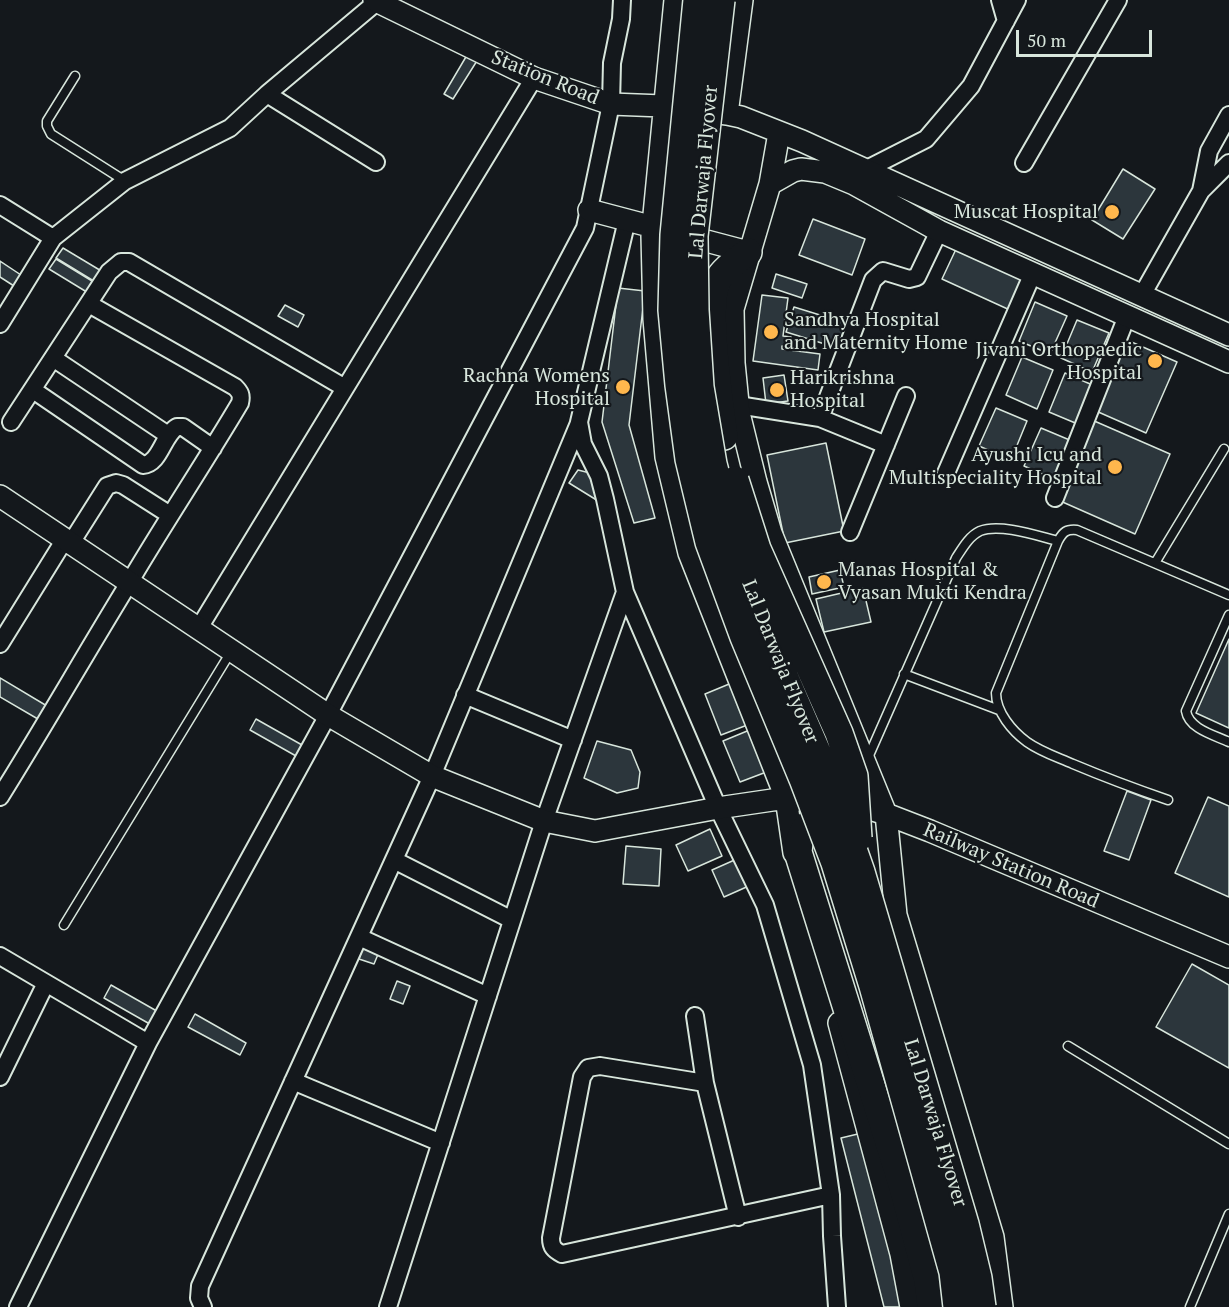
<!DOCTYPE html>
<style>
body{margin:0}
#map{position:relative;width:1229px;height:1307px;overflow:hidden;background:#14181c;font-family:"PT Serif",serif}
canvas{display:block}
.scale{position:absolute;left:1016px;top:30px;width:136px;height:27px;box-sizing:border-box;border:3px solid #d8e6dc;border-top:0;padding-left:8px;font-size:18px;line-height:21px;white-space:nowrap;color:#d8e6dc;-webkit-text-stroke:4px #14181c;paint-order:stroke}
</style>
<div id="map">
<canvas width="1229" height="1307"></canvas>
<div class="scale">50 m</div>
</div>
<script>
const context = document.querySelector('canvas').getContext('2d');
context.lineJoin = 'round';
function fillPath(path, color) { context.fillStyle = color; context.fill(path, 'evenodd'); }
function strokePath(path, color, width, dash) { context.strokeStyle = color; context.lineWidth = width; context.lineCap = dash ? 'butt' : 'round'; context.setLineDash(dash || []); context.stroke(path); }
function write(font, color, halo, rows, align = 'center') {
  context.font = font + ' "PT Serif",serif'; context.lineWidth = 4.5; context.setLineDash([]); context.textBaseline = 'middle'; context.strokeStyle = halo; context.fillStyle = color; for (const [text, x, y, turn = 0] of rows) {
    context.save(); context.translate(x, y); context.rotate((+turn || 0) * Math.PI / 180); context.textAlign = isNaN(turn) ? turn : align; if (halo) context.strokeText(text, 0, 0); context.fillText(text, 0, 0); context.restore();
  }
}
const building = new Path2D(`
 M470 50 480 56 453 99 444 94Z
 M1123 169 1155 189 1123 239 1092 220Z
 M813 219 865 239 852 275 799 255Z
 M957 247 1027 278 1012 311 942 279Z
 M63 248 103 272 97 283 56 258Z
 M56 259 97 284 90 294 49 269Z
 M0 261 21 275 14 286 0 277Z
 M776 274 807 284 802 298 772 288Z
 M618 288 645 291 629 425 655 518 634 523 602 422Z
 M762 295 788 298 783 336 791 337 790 347 782 346V349L820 354 818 370 753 361Z
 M1035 302 1067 316 1050 354 1019 341Z
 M285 305 304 315 298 327 278 316Z
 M794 307 849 324 841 349 786 332Z
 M1077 320 1109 333 1092 372 1061 358Z
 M1127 340 1177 362 1146 433 1096 411Z
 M1022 357 1053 370 1037 409 1006 395Z
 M1065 373 1097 387 1080 425 1049 412Z
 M784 375 788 401 766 404 763 378Z
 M996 408 1027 421 1011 460 979 446Z
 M1092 420 1170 454 1135 534 1058 500Z
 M1041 428 1072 441 1056 480 1024 466Z
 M826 443 844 531 785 543 767 455Z
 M578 470 594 474 603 504 569 483Z
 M840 570 844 587 812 594 809 577Z
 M863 588 871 622 824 632 816 599Z
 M1229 639V728L1196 713Z
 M0 678 52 709 43 722 0 697Z
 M734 682 750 724 721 735 705 694Z
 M256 719 302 745 296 756 250 730Z
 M752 729 769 771 740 782 723 741Z
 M597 741 631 750 640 772 638 788 617 793 584 778Z
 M1127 791 1151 800 1129 860 1104 851Z
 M1208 797 1229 806V897L1175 873Z
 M710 829 722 856 688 871 676 845Z
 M626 846 661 849 659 886 623 884Z
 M739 858 751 885 724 897 712 870Z
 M363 947 379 952 374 964 359 959Z
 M1192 964 1229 985V1068L1156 1027Z
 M397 981 410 986 403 1004 390 999Z
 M111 985 162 1014 155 1027 104 998Z
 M195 1014 246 1043 240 1055 188 1027Z
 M862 1133 906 1307H884L841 1138Z`);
fillPath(building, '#2c363c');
strokePath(building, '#d8e6dc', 1.5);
const service = new Path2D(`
 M75 76 47 121V126L51 134 125 181
 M1058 541 996 693C996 712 1012 731 1027 742 1041 752 1057 757 1073 764 1104 777 1136 789 1168 800
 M1155 563 1224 449
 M1229 615 1186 711C1189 729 1214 735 1229 742
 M904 674 999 710
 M867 760 956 558C962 549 969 536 980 531 1000 523 1038 536 1058 541 1063 532 1066 529 1077 530L1229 595
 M64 925 232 650
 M1068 1046 1229 1144
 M1190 1307 1229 1214`);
const minor = new Path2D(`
 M1000 0 1006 21
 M267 94 376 162
 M1024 163 1118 0
 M867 169 926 139 971 86 1017 0
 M1201 191 1229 163
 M0 205 53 238
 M627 220 579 422 583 444 599 476 605 499 625 592 718 808 765 905 812 1065 831 1195 832 1236 837 1307
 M1142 295 1201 191 1209 151 1229 115
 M0 324 53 238 125 181 230 128 267 94 379 0
 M53 358 168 435
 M33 390 143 465C160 464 163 435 177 427H183L213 448
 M738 405 820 418 886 445
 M820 418 873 280 883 271 909 279 917 277 939 231
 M11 422 109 272 121 262H129L345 388
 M946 473 1033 273
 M1055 498 1127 316
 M850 532 906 396
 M71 543 107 486 116 483 123 485 170 515
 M199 628 534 78
 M0 644 65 539
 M465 695 573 740
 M0 797C45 725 87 651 132 578 167 519 205 462 240 403 242 395 240 392 235 387L89 304
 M394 860 512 920
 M359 937 488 996
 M0 956 46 983 0 1077
 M46 983 148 1043
 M695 1016 705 1083 738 1217
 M293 1081 441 1143
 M705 1083 600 1066 588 1068 582 1077 551 1238C551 1247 554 1250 562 1254L831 1195
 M18 1307 148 1043 328 715 585 228 611 104 612 63 621 19 622 0
 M203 1307 199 1298 200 1286 432 776 579 423
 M388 1307 544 821 625 592`);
const tertiary = new Path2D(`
 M374 0 534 78 611 104 663 106 727 114 741 117 802 141 1229 335
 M675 0 652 235 654 319 666 457 689 553 786 798 794 853
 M727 114 742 0
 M779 133 770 184 733 309 734 363 739 413 756 482 771 533 886 814 896 915 993 1237 1002 1307
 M770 184 793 171 801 169 825 172 854 184 939 231 1229 362
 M589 210 748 252
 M0 496 328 715 432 776 544 821 595 831 718 808 786 798 823 803 853 804 886 814 930 831 1229 957
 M839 1023 901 1254 911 1307`);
const trunk = new Path2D(`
 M724 436C720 404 704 306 718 280 724 269 738 260 748 252
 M837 809C814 815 799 827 798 852L902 1184 928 1281 931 1307`);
strokePath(service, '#d8e6dc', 11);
strokePath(minor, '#d8e6dc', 20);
strokePath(tertiary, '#d8e6dc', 24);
strokePath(trunk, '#d8e6dc', 30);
strokePath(service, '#14181c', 8);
strokePath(minor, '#14181c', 16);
strokePath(tertiary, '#14181c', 21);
strokePath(trunk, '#14181c', 27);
const trunkBridge = new Path2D(`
 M697 0 674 235 672 310 679 385 689 459 709 542 744 637 803 779 835 863 873 986 953 1272 957 1307
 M721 0 694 236 695 310 700 387 713 464 733 541 765 632 827 775 861 872 965 1224 978 1278 982 1307
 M735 480 757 549 839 733 854 776 858 838`);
strokePath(trunkBridge, '#d8e6dc', 30, []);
strokePath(trunkBridge, '#14181c', 27);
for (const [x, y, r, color] of [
 [1112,212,8,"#ffb74d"],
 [771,332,8,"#ffb74d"],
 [1155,361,8,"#ffb74d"],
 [623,387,8,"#ffb74d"],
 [777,390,8,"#ffb74d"],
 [1115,467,8,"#ffb74d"],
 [824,582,8,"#ffb74d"]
]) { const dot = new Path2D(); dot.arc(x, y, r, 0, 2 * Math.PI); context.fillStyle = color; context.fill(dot); strokePath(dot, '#14181c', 2); }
write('20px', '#d8e6dc', '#14181c', [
 ["Station Road",545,78,22],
 ["Lal Darwaja Flyover",704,172,-85],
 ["Lal Darwaja Flyover",780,662,68],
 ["Railway Station Road",1011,866,23],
 ["Lal Darwaja Flyover",935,1123,73]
]);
write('20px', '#d8e6dc', '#14181c', [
 ["Muscat Hospital",1098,212],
 ["Sandhya Hospital",784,320,"left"],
 ["and Maternity Home",784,343,"left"],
 ["Jivani Orthopaedic",1142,350],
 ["Hospital",1142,373],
 ["Rachna Womens",610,376],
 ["Hospital",610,399],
 ["Harikrishna",790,378,"left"],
 ["Hospital",790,401,"left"],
 ["Ayushi Icu and",1102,455],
 ["Multispeciality Hospital",1102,478],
 ["Manas Hospital &",838,570,"left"],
 ["Vyasan Mukti Kendra",838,593,"left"]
], 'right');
</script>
